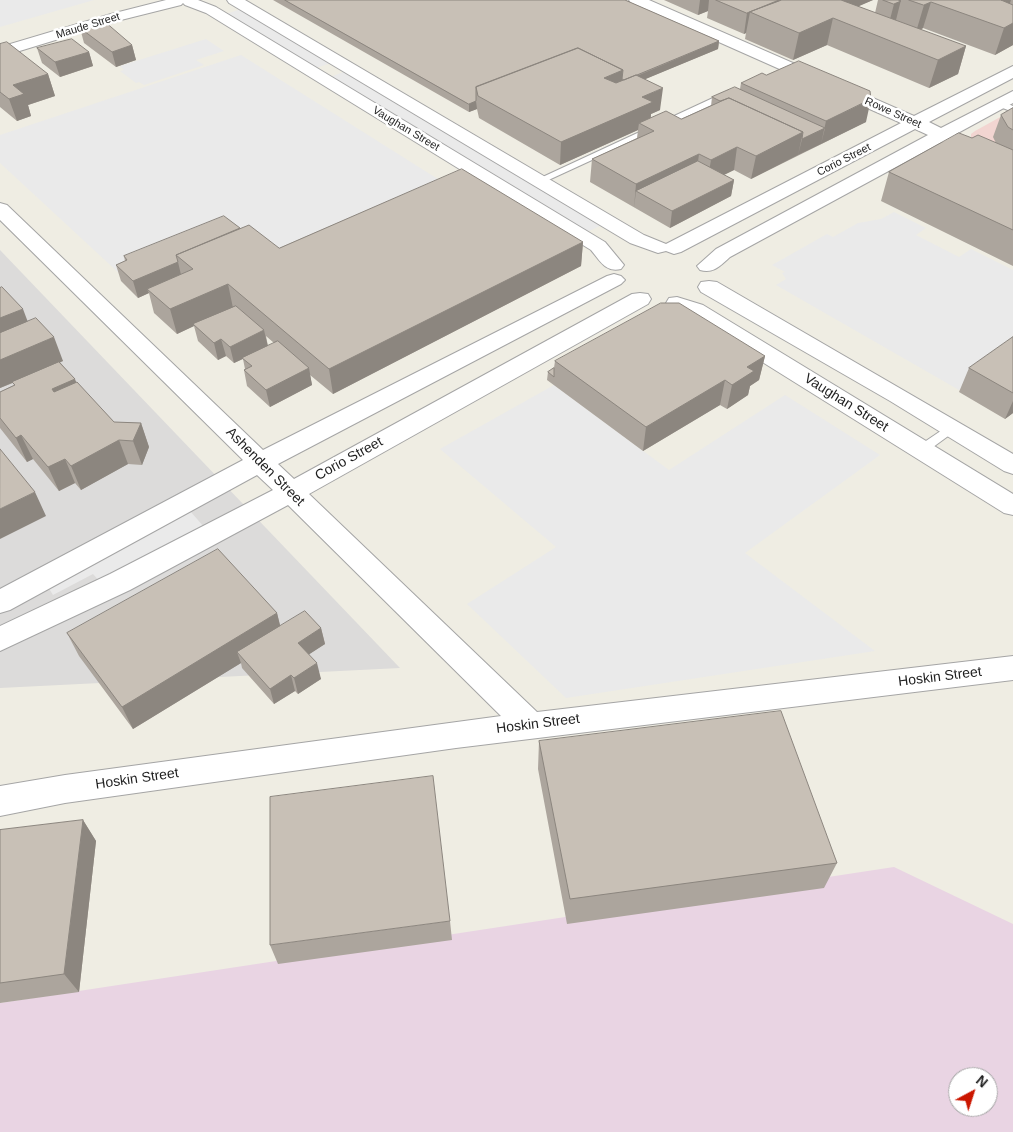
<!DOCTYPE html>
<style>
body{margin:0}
#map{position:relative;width:1013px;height:1132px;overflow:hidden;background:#efede3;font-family:Arial,sans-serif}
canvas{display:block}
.north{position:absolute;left:948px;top:1067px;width:50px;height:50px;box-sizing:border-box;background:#fff;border:1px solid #a5a5a5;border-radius:50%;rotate:40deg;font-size:14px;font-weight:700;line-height:20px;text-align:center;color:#1e1e1e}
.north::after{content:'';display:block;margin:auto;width:18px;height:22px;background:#cb1600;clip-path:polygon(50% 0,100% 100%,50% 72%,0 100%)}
</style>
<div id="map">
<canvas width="1013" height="1132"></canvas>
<div class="north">N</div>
</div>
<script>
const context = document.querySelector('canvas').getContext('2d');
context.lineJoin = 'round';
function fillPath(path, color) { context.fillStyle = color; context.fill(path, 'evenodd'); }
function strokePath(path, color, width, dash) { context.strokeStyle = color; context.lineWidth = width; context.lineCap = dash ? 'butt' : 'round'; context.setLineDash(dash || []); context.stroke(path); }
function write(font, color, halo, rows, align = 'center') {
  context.font = font + ' Arial,sans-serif'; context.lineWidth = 5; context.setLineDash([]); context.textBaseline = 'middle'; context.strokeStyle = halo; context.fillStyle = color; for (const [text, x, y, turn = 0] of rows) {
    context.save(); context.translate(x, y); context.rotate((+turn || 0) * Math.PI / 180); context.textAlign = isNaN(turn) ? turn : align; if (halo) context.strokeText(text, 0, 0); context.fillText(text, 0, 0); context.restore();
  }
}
fillPath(new Path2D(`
 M0 250 400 668 0 688Z`), '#dcdbda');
fillPath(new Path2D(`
 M1013 110V159L971 138V134L975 131Z`), '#f2d5d1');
fillPath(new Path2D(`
 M894 867 1013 924V1132H0V1003ZM958 1077H988V1107H958Z`), '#e9d4e3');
fillPath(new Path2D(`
 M0 0H94L0 27Z
 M241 9 331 63 316 68 226 14Z
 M206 39 224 51 196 60 204 65 144 85 139 82 136 83 120 71 124 70 120 66Z
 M241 55 441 181 281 250 121 275 0 163V135Z
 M346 71 602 225 585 233 330 77Z
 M894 212 926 228 916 235 959 257 971 249 1013 270V352L959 390 776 285 786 279 782 273 785 272 772 265 827 234 833 237 858 223 881 219Z
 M554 385 669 470 785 395 880 455 745 553 875 651 566 698 467 604 556 547 440 449Z
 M191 512 204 527 100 582 93 574 53 595 48 587Z`), '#eaeaea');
const service = new Path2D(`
 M728 91 732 94 731 96 542 183 539 184 534 181Z
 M998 100 1013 106V112L995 105 994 103Z
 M951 424 957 428 955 431 925 453H917L915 450 917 447Z`);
const minor = new Path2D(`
 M166 0H198L216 7 605 242 624 265 621 269C606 273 600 261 591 250L206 13 185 5 183 3 181 5 121 20 0 57V47L111 14Z
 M227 0H245L644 235 666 244 901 123 631 3 629 0H649L914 116 1013 66V78L929 122 941 128 1013 91V103L956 134 1013 160V173L942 142 730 257C720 266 713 274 700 270L697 266 716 249 928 135 915 129 681 252 674 254 666 251 658 253 630 243 229 3Z
 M0 203 7 205 263 450 607 276 614 274 621 276 625 280 621 284 278 464 294 479 632 294 640 293 648 294 651 299 648 304 309 494 537 712 1013 656V680L456 748 65 803 0 816V786L65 775 501 716 288 505 130 590 0 651V626L110 574 273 490 257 475 10 610 0 613V589L243 460 0 220Z
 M709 281 717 282 1013 454V474L1004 471 890 401 701 292 698 287 701 282Z
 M677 297 703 305 1013 494V515L1004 513 687 315 669 308 666 303 669 298Z`);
strokePath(service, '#a5a5a5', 2);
strokePath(minor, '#a5a5a5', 2);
fillPath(service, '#fff');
fillPath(minor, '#fff');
fillPath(new Path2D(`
 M273 0H625L719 41 718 49 645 79 660 110 651 114V118L681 119 711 106 712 97 740 89 741 83 866 122 751 179 734 170 724 175 734 180 731 196 670 228 590 182 592 159 637 138 638 130 560 165 479 118 477 109 469 112Z
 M664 0H873L858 6 875 13 878 0H1013V45L995 55 923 28 921 30 966 46 958 74 929 88 827 45 793 60 745 39 746 33 744 34 707 18 708 11 698 15Z
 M80 28 132 45 136 60 116 67 84 43Z
 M0 44 48 74 55 96 28 105 31 116 17 121 0 107Z
 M37 48 89 52 93 66 60 77 42 63Z
 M1013 108V266L881 201 889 172 972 138 996 143 993 137 1001 115Z
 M240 228 279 248 583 242 581 266 333 394 310 375 312 385 270 407 247 386 244 370 245 369 243 359 234 363 226 356 218 360 198 341 194 326 177 334 154 313 149 293 138 298 121 281 116 265 125 261 124 256ZM266 336 274 343 268 346Z
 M0 288 28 322 63 361 60 362 76 382 114 422 141 423 149 447 142 465 128 464 81 490 75 483 59 491 33 459 27 462 0 428V392L14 385 13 383 0 388Z
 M1013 337V413L1005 419 959 392 969 368Z
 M765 356 759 380 750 386 748 395 727 409 720 405 643 451 547 380 548 372 554 368 555 361Z
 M277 613 280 626 321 628 325 644 309 654 321 679 298 694 295 691 274 704 242 668 241 663 133 729 79 656 67 633Z
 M539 741 837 863 824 888 567 924 538 769Z
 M83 820 96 841 79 992 0 1003V830Z
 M450 921 452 940 278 964 270 945Z`), '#aca59d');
fillPath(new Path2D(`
 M700 0H709L708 11 698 15Z
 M779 0H796L750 12 746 33 744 34 747 13Z
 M828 0H873L823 22Z
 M894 0H901L894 28 887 31 894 4Z
 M1002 0H1011L1004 21 995 25Z
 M931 2 923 28 916 32 924 5Z
 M833 18 827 45 793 60 799 33Z
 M1013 23V45L995 55 1004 28Z
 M719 41 718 49 624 88 625 81Z
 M132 45 136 60 116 67 112 52Z
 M966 46 958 74 929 88 938 60Z
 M89 52 93 66 60 77 55 62Z
 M623 70 621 92 604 78Z
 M48 74 55 96 28 105 31 116 17 121 9 99 13 85Z
 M663 88 660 110 651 114 650 124 639 123 638 130 560 165 561 142 642 97Z
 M871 99 866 122 821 144 826 121Z
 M476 101 477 109 469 112V104Z
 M825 128 821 144 798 155 802 139Z
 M803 132 798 155 751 179 756 156Z
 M737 147 734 170 707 183 711 160Z
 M699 154 696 177 636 191 634 208 636 184Z
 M734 180 731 196 670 228 672 211Z
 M583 242 581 266 333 394 329 369Z
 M178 262 182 279 147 289 149 293 138 298 133 281Z
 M228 284 233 308 193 324 194 326 177 334 170 309Z
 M23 309 32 333 0 346V318Z
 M264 330 268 347 234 363 230 347Z
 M54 337 63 361 0 388V360Z
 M221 339 226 356 218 360 214 343Z
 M765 356 759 380 750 386 748 395 727 409 732 385 747 367Z
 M309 368 312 385 270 407 266 390Z
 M75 379 84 404 62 414 52 389Z
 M725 380 720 405 643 451 646 427Z
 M1013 401V413L1005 419Z
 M141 423 149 447 142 465 133 441Z
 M21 435 33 459 27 462 16 438Z
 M119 440 128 464 81 490 71 466Z
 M65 459 75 483 59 491 48 467Z
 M35 492 46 516 0 539V509Z
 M277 613 283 637 237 652 241 663 133 729 122 707Z
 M321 628 325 644 302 659 298 643Z
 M317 663 321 679 298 694 294 678Z
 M291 675 295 691 274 704 270 689Z
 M83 820 96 841 79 992 64 974Z`), '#8c867f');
const building = new Path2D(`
 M285 0H625L719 41 637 75H636L624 80 622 79 623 70 578 48 476 87V101L469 104Z
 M716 0H779L747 13Z
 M782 0H841L966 46 938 60 833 18 799 33 750 12Z
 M883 0H898L901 1 894 4Z
 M909 0H1002H1001L1013 5V23L1004 28 931 2 924 5Z
 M104 21 132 45 112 52 80 28Z
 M72 39 89 52 55 62 37 48Z
 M7 42 48 74 13 85 24 94 9 99 0 92V44Z
 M578 48 623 70 604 78 616 83 636 75 663 88 642 97 653 102 561 142 478 96 476 87Z
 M799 61 870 91 871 99 826 121 741 83 762 73 766 75Z
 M735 87 825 128 802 139 803 132 729 98 720 101 712 97Z
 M729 98 803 132 756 156 737 147 711 160 699 154 636 184 592 159 654 131 639 123 666 111 681 119Z
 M1013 108V130L1008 127 1001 115Z
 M959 133 972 138 978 135 1013 150V230L889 172Z
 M698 161 734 180 672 211 636 191Z
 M462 169 583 242 329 369 228 284 170 309 147 289 193 269 176 255 249 225 279 248Z
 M224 216 240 228 176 255 178 262 133 281 116 265 127 260 124 256Z
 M2 287 23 309 0 318V288Z
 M661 303H679L765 356 747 367 754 371 732 385 725 380 646 427 555 361Z
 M236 306 264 330 230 347 221 339 214 343 193 324Z
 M36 318 54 337 0 360V333Z
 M1013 337V393L969 368Z
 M278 341 309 368 266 390 244 370 252 366 242 358Z
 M59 362 75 379 52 389 54 392 77 382 114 422 141 423 133 441 119 440 71 466 65 459 48 467 21 435 16 438 0 418V392L15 385 12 382Z
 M554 368V377L548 372Z
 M0 449 35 492 0 509Z
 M218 549 277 613 122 707 67 633Z
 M305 611 321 628 298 643 317 663 294 678 291 675 270 689 237 652Z
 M781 711 837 863 570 899 539 741Z
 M433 776 450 921 270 945V797Z
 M83 820 64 974 0 983V830Z`);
fillPath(building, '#c8c0b6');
strokePath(building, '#8c867f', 1);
write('11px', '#1e1e1e', '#fff', [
 ["Maude Street",88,26,-17],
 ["Rowe Street",893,113,24],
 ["Vaughan Street",406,129,31],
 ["Corio Street",844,160,-27]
]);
write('14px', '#1e1e1e', '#fff', [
 ["Vaughan Street",846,403,32],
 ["Corio Street",349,459,-29],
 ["Ashenden Street",265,467,45],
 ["Hoskin Street",940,677,-7],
 ["Hoskin Street",538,724,-7],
 ["Hoskin Street",137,779,-8]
]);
</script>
